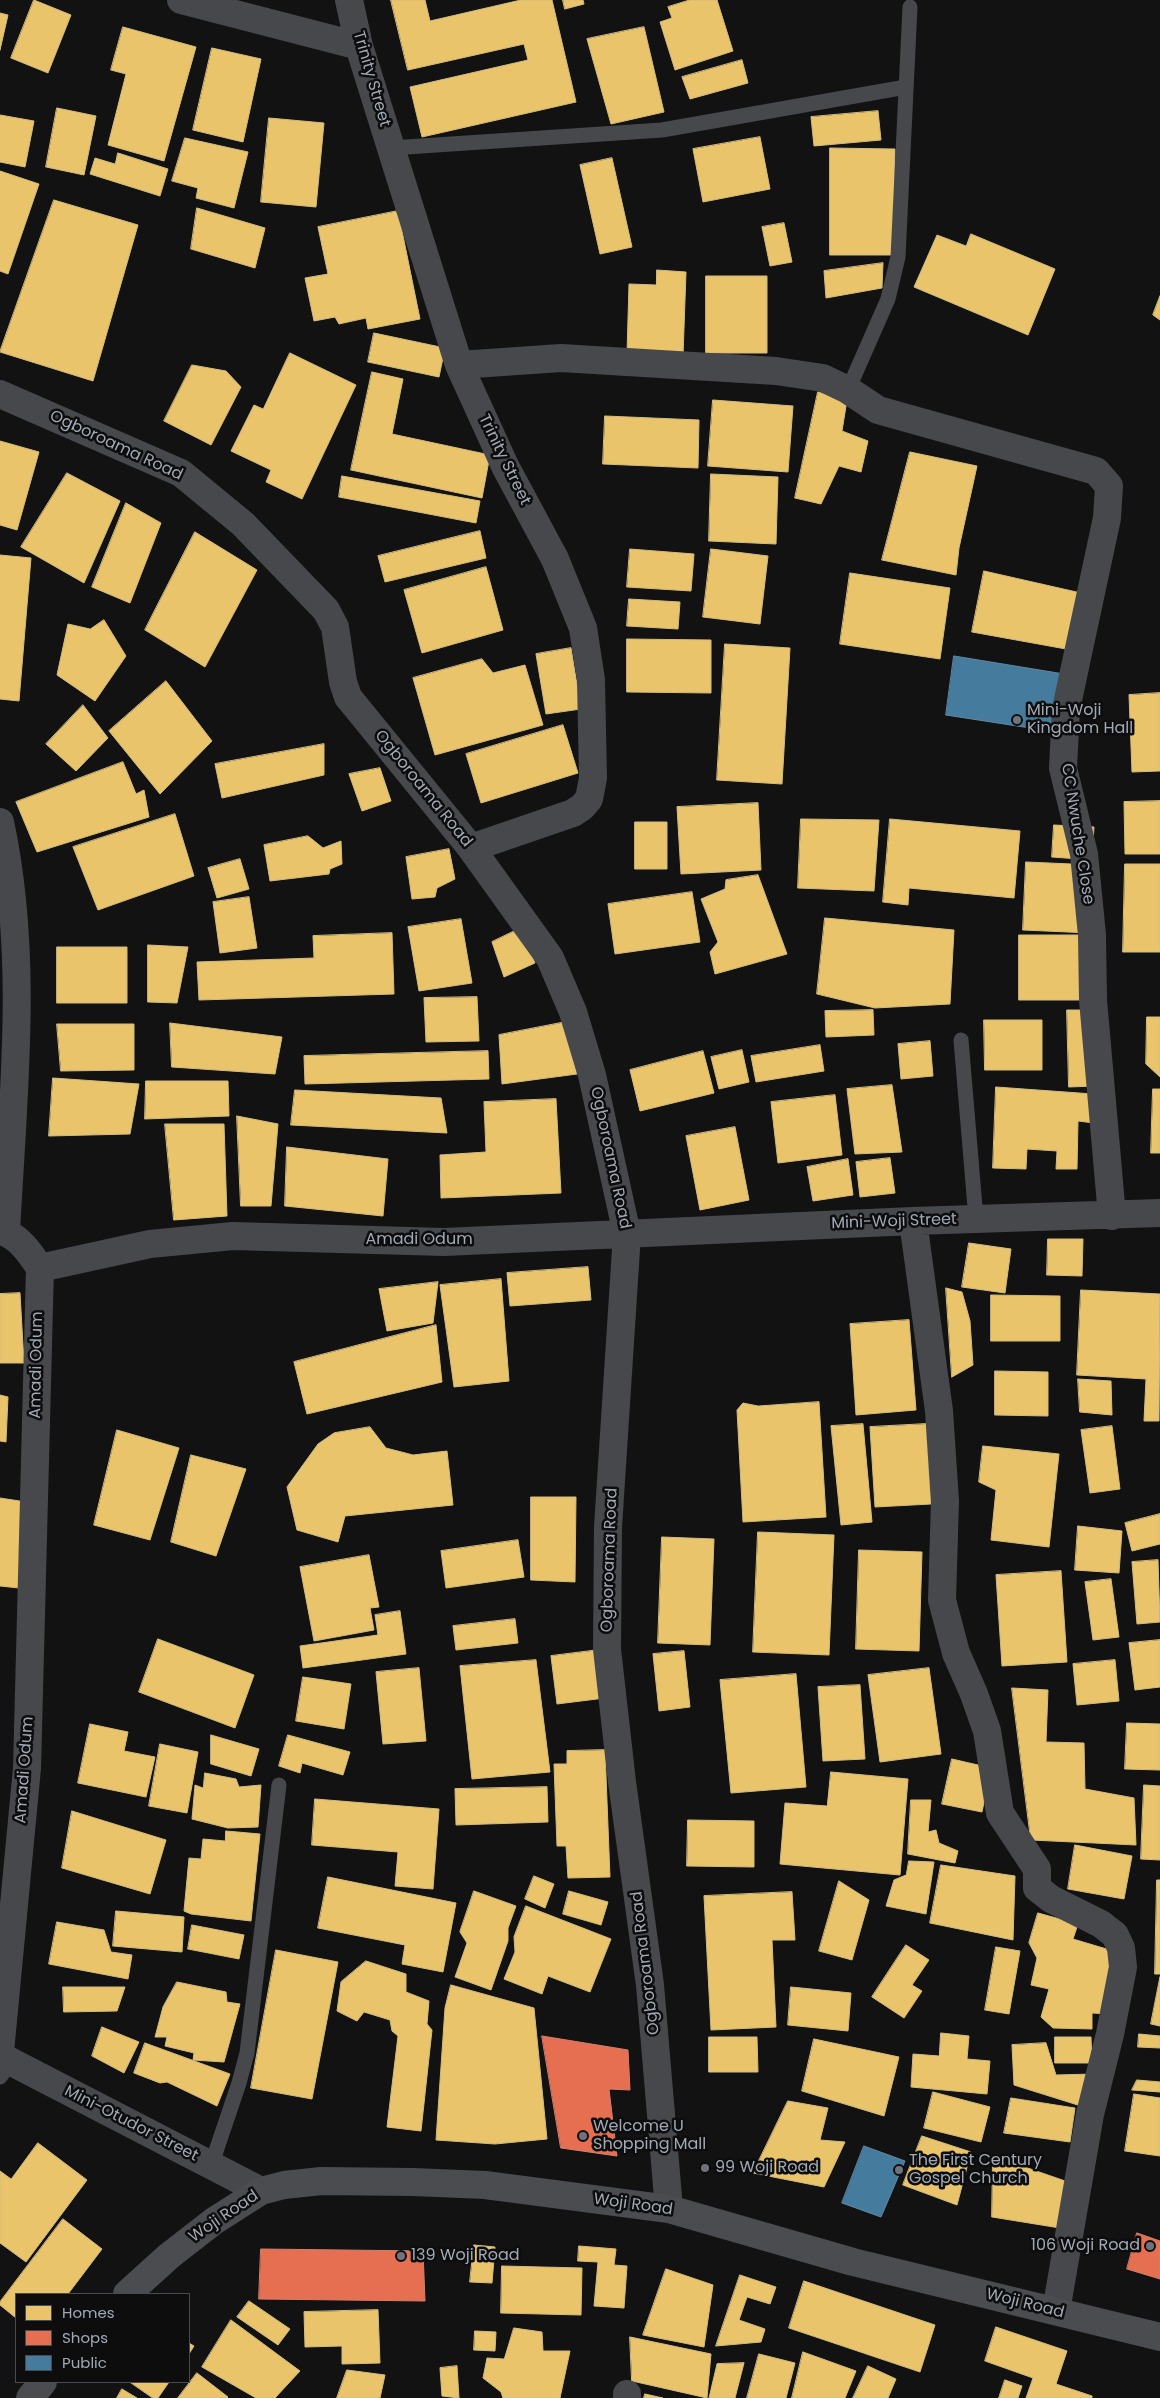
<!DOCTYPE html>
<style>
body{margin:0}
#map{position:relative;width:1160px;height:2398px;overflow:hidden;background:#121213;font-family:Poppins,sans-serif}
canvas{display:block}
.legend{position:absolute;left:15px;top:2293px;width:175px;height:90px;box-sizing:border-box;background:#0d0d0e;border:1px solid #484b51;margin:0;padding:6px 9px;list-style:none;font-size:15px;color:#a1a9b5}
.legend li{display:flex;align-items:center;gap:10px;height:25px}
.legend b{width:25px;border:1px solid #484b51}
</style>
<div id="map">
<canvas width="1160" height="2398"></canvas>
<ul class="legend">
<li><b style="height:14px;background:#e9c46a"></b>Homes</li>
<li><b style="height:14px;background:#e76f51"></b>Shops</li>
<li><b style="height:14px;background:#457b9d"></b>Public</li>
</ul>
</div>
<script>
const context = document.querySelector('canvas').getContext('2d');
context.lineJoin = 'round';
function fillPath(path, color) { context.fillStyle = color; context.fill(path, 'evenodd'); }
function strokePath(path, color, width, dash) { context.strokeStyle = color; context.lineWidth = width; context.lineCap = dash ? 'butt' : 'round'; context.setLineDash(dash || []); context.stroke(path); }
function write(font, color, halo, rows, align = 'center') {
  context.font = font + ' Poppins,sans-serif'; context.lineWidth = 5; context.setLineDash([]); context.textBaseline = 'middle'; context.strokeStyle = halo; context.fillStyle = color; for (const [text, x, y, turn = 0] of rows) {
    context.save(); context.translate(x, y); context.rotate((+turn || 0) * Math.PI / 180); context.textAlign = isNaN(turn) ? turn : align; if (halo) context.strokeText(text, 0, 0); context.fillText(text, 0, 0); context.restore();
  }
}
const homes = new Path2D(`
 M34 0 71 15 48 73 11 58Z
 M391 0H425L430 21 521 0H552L576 102 422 137 410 87 528 60 524 44 408 70Z
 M563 0H583L584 4 565 9Z
 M690 0H717L733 51 675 70 660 22 672 18 668 7Z
 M0 13 8 15 0 50Z
 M123 27 196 47 164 161 108 145 126 74 111 70Z
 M644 27 664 112 611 124 587 39Z
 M212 48 261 59 243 142 193 130Z
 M742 60 748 83 690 99 682 77Z
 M57 108 96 116 84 175 46 167Z
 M878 111 881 140 814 146 811 117Z
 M0 115 34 121 25 167 0 162Z
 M269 118 324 123 316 207 261 202Z
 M760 137 770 189 703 202 693 149Z
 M185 138 248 152 234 208 196 198 198 188 172 181Z
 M830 148 895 149 894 255H830Z
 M118 153 168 169 160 196 90 174 95 158 115 164Z
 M612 158 632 247 600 254 580 165Z
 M0 171 39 184 8 274 0 271Z
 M54 200 138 225 93 381 0 352Z
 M197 208 265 228 255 268 191 249Z
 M398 211 420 319 368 329 366 318 339 324 335 317 314 321 305 278 328 274 318 227Z
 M784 223 792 262 770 266 762 227Z
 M971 234 1055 269 1028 335 914 287 937 235 966 246Z
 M883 263 882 288 826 298 824 271Z
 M657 270 686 272 683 356 627 353 629 284 656 285Z
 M706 276H767V353H706Z
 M1160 296V320L1153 315Z
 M374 333 445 348 439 377 368 362Z
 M290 353 356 385 302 499 266 482 271 470 231 451 254 405 263 409Z
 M192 365 226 371 241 387 211 445 164 421Z
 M372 372 403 379 392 434 490 455 482 498 351 470Z
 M818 392 847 400 842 431 868 441 861 472 839 466 821 504 795 498Z
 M713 400 793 406 788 472 708 466Z
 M605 416 699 420 698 468 603 464Z
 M0 441 39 452 17 530 0 525Z
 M910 452 977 466 959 548 956 575 882 560Z
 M67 473 120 501 84 583 21 547Z
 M711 474 778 477 776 544 709 541Z
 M342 476 480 501 476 523 339 497Z
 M126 503 161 523 130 603 92 587Z
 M480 531 486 558 385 582 378 556Z
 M195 532 257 570 205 667 145 630Z
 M630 549 694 554 691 591 627 587Z
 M711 549 768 556 760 624 703 617Z
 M0 555 31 558 19 701 0 699Z
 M486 567 503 630 422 653 404 590Z
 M984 571 1081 593 1066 649 972 632Z
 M850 573 950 588 940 659 840 644Z
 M629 599 680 602 678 629 627 626Z
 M104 620 126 656 95 701 57 675 68 624 90 629Z
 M627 639 711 640V693L627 692Z
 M725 644 790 648 782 784 717 780Z
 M571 648 581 709 546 714 536 654Z
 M482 659 493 673 525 665 543 725 435 755 413 678Z
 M166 681 212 741 160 794 109 731Z
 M1160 693V771L1132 772 1129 695Z
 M83 705 108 738 76 771 46 744Z
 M563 725 578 773 481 803 466 754Z
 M324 744V775L222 798 215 764Z
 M123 762 136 794 144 790 149 817 37 852 16 802Z
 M380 768 391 801 362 811 349 774Z
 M1160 801V854H1125L1124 802Z
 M758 803 761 870 681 874 677 807Z
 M175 814 194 876 98 910 73 847Z
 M801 819 879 820 874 891 798 888Z
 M890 819 1020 831 1014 898 909 888 908 905 883 902Z
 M635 822H667V869H635Z
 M1054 825 1094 827 1092 860 1052 857Z
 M308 836 323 848 341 841 342 864 330 869 329 874 270 881 264 845Z
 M449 849 455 879 437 888 435 897 412 899 406 857Z
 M240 859 249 889 217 898 208 868Z
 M1026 862 1094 865 1090 933 1023 930Z
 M1125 864H1160V952H1123Z
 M758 875 787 954 715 974 710 952 718 942 701 899 725 889 726 880Z
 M692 892 700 942 615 954 608 904Z
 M249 897 257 948 220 953 213 902Z
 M825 918 954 930 950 1004 875 1008 817 994Z
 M461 919 472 983 419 991 408 927Z
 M521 928 535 963 504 977 492 942Z
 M392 933 394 994 199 1000 197 962 314 958 313 936Z
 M1019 935H1092L1093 1000H1019Z
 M148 945 188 947 177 1003 148 1002Z
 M57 947H127V1003H57Z
 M477 997 479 1041 426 1042 424 998Z
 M873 1010 874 1035 826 1037 825 1011Z
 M1067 1010H1092L1095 1086 1069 1087Z
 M1147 1017H1160V1077L1146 1064Z
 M984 1020H1042V1070H985Z
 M566 1022 577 1074 502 1084 499 1035Z
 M170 1023 282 1037 275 1074 172 1067Z
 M57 1024H134V1070L61 1071Z
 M930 1041 933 1076 901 1079 898 1044Z
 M820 1045 824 1071 756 1082 751 1056Z
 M742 1050 749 1082 719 1089 711 1057Z
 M488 1051 489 1079 305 1084 304 1056Z
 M703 1051 714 1093 640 1111 630 1070Z
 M53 1078 139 1084 130 1134 49 1136Z
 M146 1081H228L229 1116 145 1119Z
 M892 1085 902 1152 855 1154 847 1089Z
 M996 1087 1093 1094 1094 1123 1078 1121 1077 1169H1056L1057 1151 1027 1149 1026 1169 993 1168Z
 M1153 1089H1160V1153H1151Z
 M295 1090 441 1098 447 1133 291 1125Z
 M835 1095 842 1155 778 1163 771 1102Z
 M556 1099 561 1193 441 1198 440 1155 486 1152 484 1102Z
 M237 1116 278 1124 271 1206H241Z
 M165 1124H224L227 1216 174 1220Z
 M735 1127 749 1200 700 1210 686 1136Z
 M287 1147 388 1159 383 1216 285 1206Z
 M890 1158 895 1193 860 1197 856 1162Z
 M848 1159 853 1195 813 1201 807 1167Z
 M1048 1239H1083L1082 1276 1047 1275Z
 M969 1243 1011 1249 1005 1293 962 1287Z
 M588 1267 591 1300 510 1306 507 1273Z
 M501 1279 509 1381 454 1387 440 1285Z
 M438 1282 433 1323 387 1331 379 1289Z
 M946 1288 962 1292 970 1321 973 1365 952 1377Z
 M1081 1290 1160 1294 1159 1421H1144L1146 1379 1077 1375Z
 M20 1293 24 1363H0V1294Z
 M991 1295 1060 1296V1341H991Z
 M909 1320 916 1410 856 1415 850 1324Z
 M436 1325 442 1382 307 1414 294 1362Z
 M995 1371 1048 1372V1416L995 1415Z
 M1078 1379 1111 1381 1112 1415 1080 1412Z
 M0 1395 8 1397 6 1442 0 1441Z
 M819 1402 826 1517 743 1522 737 1410 743 1403 758 1406Z
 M863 1424 872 1522 841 1525 831 1426Z
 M926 1424 931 1504 875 1507 870 1427Z
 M1112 1426 1120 1489 1090 1493 1081 1430Z
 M370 1427 386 1448 413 1455 447 1451 453 1505 345 1516 338 1542 297 1530 287 1487 318 1444 334 1433Z
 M117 1430 179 1448 150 1540 94 1525Z
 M983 1446 1059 1454 1049 1547 991 1540 996 1490 979 1482Z
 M191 1455 246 1469 216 1556 171 1542Z
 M531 1497H576L575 1582 531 1580Z
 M0 1498 26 1502 19 1588 0 1586Z
 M1160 1514V1544L1132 1551 1125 1523Z
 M1078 1526 1122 1531 1119 1573 1075 1570Z
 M758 1532 834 1535 829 1655 753 1652Z
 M662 1537 714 1539 710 1645 658 1643Z
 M518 1540 524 1577 446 1588 441 1551Z
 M859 1550 922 1552 919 1651 856 1649Z
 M369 1555 379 1607 370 1608 374 1630 314 1641 300 1567Z
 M1158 1560 1160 1622 1137 1624 1132 1562Z
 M1061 1571 1067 1662 1002 1666 996 1575Z
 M1111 1579 1119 1637 1093 1640 1085 1582Z
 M400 1611 406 1654 303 1668 300 1646 378 1635 375 1615Z
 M515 1619 518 1643 456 1650 453 1626Z
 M158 1639 254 1675 235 1728 139 1692Z
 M1160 1640V1687L1135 1690 1129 1643Z
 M599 1650 605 1698 557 1704 551 1656Z
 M684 1651 690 1707 659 1711 653 1654Z
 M536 1660 550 1772 472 1779 460 1666Z
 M1115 1660 1119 1701 1077 1705 1073 1664Z
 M419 1668 426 1741 383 1744 376 1672Z
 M929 1668 941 1754 880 1762 868 1675Z
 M796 1674 806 1787 731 1793 720 1680Z
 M303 1677 351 1684 344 1729 296 1721Z
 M860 1685 865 1759 823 1761 818 1687Z
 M1012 1688 1048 1690 1046 1742 1084 1743 1085 1789 1134 1798 1136 1845 1031 1840Z
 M1127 1723 1160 1724V1770L1125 1769Z
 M90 1724 128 1732 124 1751 155 1757 146 1797 78 1783Z
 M211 1735 259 1749 251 1776 211 1764Z
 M288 1735 350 1752 343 1775 302 1763 300 1773 279 1766Z
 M160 1744 198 1752 187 1813 149 1806Z
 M605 1750 610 1877 568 1878 566 1846H557L554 1764H567V1751Z
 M952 1759 991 1768 982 1812 942 1804Z
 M831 1772 908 1779 900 1875 780 1864 785 1803 827 1806Z
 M205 1773 236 1779 239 1787 261 1785 258 1827 228 1828 192 1819 195 1785 203 1788Z
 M1144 1785 1160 1786V1860L1141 1859Z
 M547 1787 548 1822 456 1825 455 1789Z
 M315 1799 439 1809 433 1889 395 1886 398 1852 312 1845Z
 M911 1800H931L928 1832 936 1830 939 1843 958 1851 955 1863 908 1854Z
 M72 1811 166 1840 150 1894 62 1868Z
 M688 1820 754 1821V1867L687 1866Z
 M226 1831 260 1834 251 1921 191 1914 184 1911 189 1858 201 1859 203 1839 225 1841Z
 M1075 1845 1132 1856 1124 1899 1068 1889Z
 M909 1861 934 1862 926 1914 886 1906 894 1880 906 1875Z
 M941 1865 1015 1876 1013 1940 930 1923Z
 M534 1876 554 1884 545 1908 525 1899Z
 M328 1877 456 1903 443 1972 402 1964 405 1945 318 1928Z
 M1157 1880H1160V1974H1155Z
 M839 1881 869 1900 852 1960 819 1951Z
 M474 1891 516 1906 508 1928V1941L491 1990 455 1977 467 1943 460 1932Z
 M569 1891 608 1902 601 1925 563 1914Z
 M792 1892 795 1940H772L776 2027 711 2030 704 1896Z
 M526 1906 611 1939 590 1992 548 1976 542 1994 504 1979 515 1952 514 1937Z
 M116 1911 184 1917 182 1952 113 1946Z
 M1038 1913 1078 1924 1073 1939 1110 1950 1109 2014 1092 2013V2029L1053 2028 1041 2017 1049 1989 1031 1985 1037 1958 1029 1943Z
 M57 1922 104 1930 111 1952 132 1955 128 1979 49 1964Z
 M192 1925 244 1935 239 1959 188 1949Z
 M906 1945 929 1960 912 1985 922 1991 904 2018 872 1997Z
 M996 1947 1020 1951 1009 2014 985 2010Z
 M276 1950 338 1962 312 2099 251 2088Z
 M366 1961 406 1974V1992L429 2001 427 2024 432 2030 421 2131 387 2127 398 2036 392 2031 390 2020 364 2012 357 2021 337 2011 341 1982Z
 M1160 1977V2026L1151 2024Z
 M177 1982 226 1992 227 2002 240 2004 224 2062 193 2060 194 2053 165 2046 167 2037H155L163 2007Z
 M451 1985 534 2008 547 2139 495 2144 436 2140 445 2008Z
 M63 1987H125L117 2011 64 2012Z
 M791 1987 851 1993 848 2031 788 2025Z
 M102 2027 139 2042 124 2073 92 2056Z
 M941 2033 969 2036 967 2059 990 2061 987 2094 911 2087 913 2054 939 2056Z
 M1139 2034 1160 2036V2048L1138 2047Z
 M709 2037H757L758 2072H709Z
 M1055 2037H1091L1092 2063H1055Z
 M814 2039 899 2057 884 2116 802 2091Z
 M145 2043 230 2074 217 2106 167 2082 160 2083 134 2073Z
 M1046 2043 1056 2075 1092 2074 1081 2106 1014 2085 1012 2045Z
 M1137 2080 1160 2082V2092L1132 2090Z
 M933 2092 990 2107 981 2142 924 2128Z
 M1134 2094 1160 2098V2156L1125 2151Z
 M1011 2098 1075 2108 1070 2142 1004 2133Z
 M788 2101 828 2108 820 2140 845 2142 824 2187 753 2173Z
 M922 2136 971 2152 957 2205 903 2185Z
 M38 2143 87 2180 26 2262 0 2243V2171L11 2179Z
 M993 2156 1071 2183 1060 2228 992 2217Z
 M63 2219 102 2249 68 2294H16V2318L0 2305V2302Z
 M474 2245 495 2247 492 2283 470 2282Z
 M579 2246 616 2249 614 2265 627 2266 624 2308 594 2306 598 2262 578 2261Z
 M502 2266 582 2268 581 2315 501 2313Z
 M666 2269 713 2285 704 2347 643 2335Z
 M740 2275 776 2287 770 2304 747 2297 739 2320 765 2329 761 2342 716 2346Z
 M804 2281 935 2325 920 2372 789 2328Z
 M249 2301 290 2329 278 2345 237 2317Z
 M378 2310 380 2363 342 2364V2346L305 2347 304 2312Z
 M231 2320 300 2371 275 2398H256L202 2367Z
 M996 2327 1067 2351 1056 2384 1092 2396V2398H1026L1033 2378 985 2361Z
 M514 2328 542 2332 543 2351H570L560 2398H503L501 2392 483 2378 487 2358 504 2359Z
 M475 2331 496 2332 495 2351 474 2350Z
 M630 2337 711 2354 707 2398 632 2381Z
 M189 2343 194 2346 189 2354Z
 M803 2352 856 2371 845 2398H792Z
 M759 2354 795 2363 786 2398H747Z
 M744 2363 735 2398H709L717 2364Z
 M457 2366 459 2398 442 2396 440 2368Z
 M868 2366 896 2379 888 2398H853Z
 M347 2370 385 2375 380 2398H337Z
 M197 2373 228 2397 227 2398H178Z
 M1005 2380 1022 2386 1018 2398H999Z
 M130 2382H169L158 2398H153Z
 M122 2389 137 2398H117Z
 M645 2394 663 2398H644Z`);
fillPath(homes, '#e9c46a');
strokePath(homes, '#d3bc80', 1);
const shops = new Path2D(`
 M542 2036 628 2050 630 2090 609 2089 617 2156 561 2148Z
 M1137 2233 1160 2241V2279L1127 2269Z
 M261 2249 423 2251 425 2301 259 2299Z`);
fillPath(shops, '#e76f51');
strokePath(shops, '#d2806f', 1);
const public = new Path2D(`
 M954 656 1064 674 1056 732 946 715Z
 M864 2146 905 2161 881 2217 842 2203Z`);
fillPath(public, '#457b9d');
strokePath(public, '#6189a4', 1);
strokePath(new Path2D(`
 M391 148 662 130 906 87
 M848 390 888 299 898 257 910 7
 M961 1040 976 1219
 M0 2077 11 2062
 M211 2166 239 2083 247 2053 279 1785`), '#46484c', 15);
strokePath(new Path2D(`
 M181 0 359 46
 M349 0 359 46 459 365 505 466 555 559 583 628 591 680 593 778 589 799 582 807 573 813 471 848
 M459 365 561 358 776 371 823 378 848 390 878 410 1096 471 1109 486 1107 518 1066 709 1063 768 1084 854 1092 935 1093 1000 1112 1216
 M0 394 181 473 243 524 326 610 335 627 343 682 348 697 471 848 550 958 573 1012 592 1075 627 1234 608 1527 607 1649 622 1782 650 1985 669 2209
 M0 822C29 957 13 1096 6 1232
 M913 1221 939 1411 945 1501 942 1600 956 1653 974 1694 987 1731 1000 1813 1037 1869V1888L1051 1899 1101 1924 1115 1935 1121 1948 1123 1967 1110 2034 1090 2114 1056 2311
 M0 1231C18 1235 30 1253 40 1268
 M40 1268 150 1244 233 1236 444 1242 913 1221 1160 1213
 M0 2052 27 1768 40 1268
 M0 2056 261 2191
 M627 2398V2394`), '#46484c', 28);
strokePath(new Path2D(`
 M127 2294 169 2256 214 2221 261 2191 284 2185 321 2181 413 2182 485 2185 669 2209 853 2262 1160 2337
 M30 2398 43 2382`), '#4a4c50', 28);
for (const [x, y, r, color] of [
 [1017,720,5,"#6f747c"],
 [583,2136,5,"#6f747c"],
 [705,2168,5,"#6f747c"],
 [899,2170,5,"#6f747c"],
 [1150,2246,5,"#6f747c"],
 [401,2256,5,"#6f747c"]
]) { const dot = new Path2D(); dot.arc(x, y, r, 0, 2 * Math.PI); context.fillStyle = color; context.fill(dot); strokePath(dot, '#0d0d0e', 2); }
write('16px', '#a1a9b5', '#0d0d0e', [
 ["Trinity Street",371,79,74],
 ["Ogboroama Road",116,446,25],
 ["Trinity Street",504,460,64],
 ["Ogboroama Road",423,789,51],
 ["CC Nwuche Close",1077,834,81],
 ["Ogboroama Road",610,1158,78],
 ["Mini-Woji Street",894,1222,-2],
 ["Amadi Odum",419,1240],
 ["Amadi Odum",37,1365,-89],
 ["Ogboroama Road",610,1560,-88],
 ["Amadi Odum",25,1770,-86],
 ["Ogboroama Road",646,1963,-97],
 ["Mini-Otudor Street",131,2124,27],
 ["Woji Road",633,2205,8],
 ["Woji Road",224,2217,-34],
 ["Woji Road",1025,2304,14]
]);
write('16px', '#a1a9b5', '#0d0d0e', [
 ["Mini-Woji",1027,711],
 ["Kingdom Hall",1027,729],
 ["Welcome U",593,2127],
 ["Shopping Mall",593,2145],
 ["The First Century",909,2161],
 ["Gospel Church",909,2179],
 ["99 Woji Road",715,2168],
 ["106 Woji Road",1140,2246,"right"],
 ["139 Woji Road",411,2256]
], 'left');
</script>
